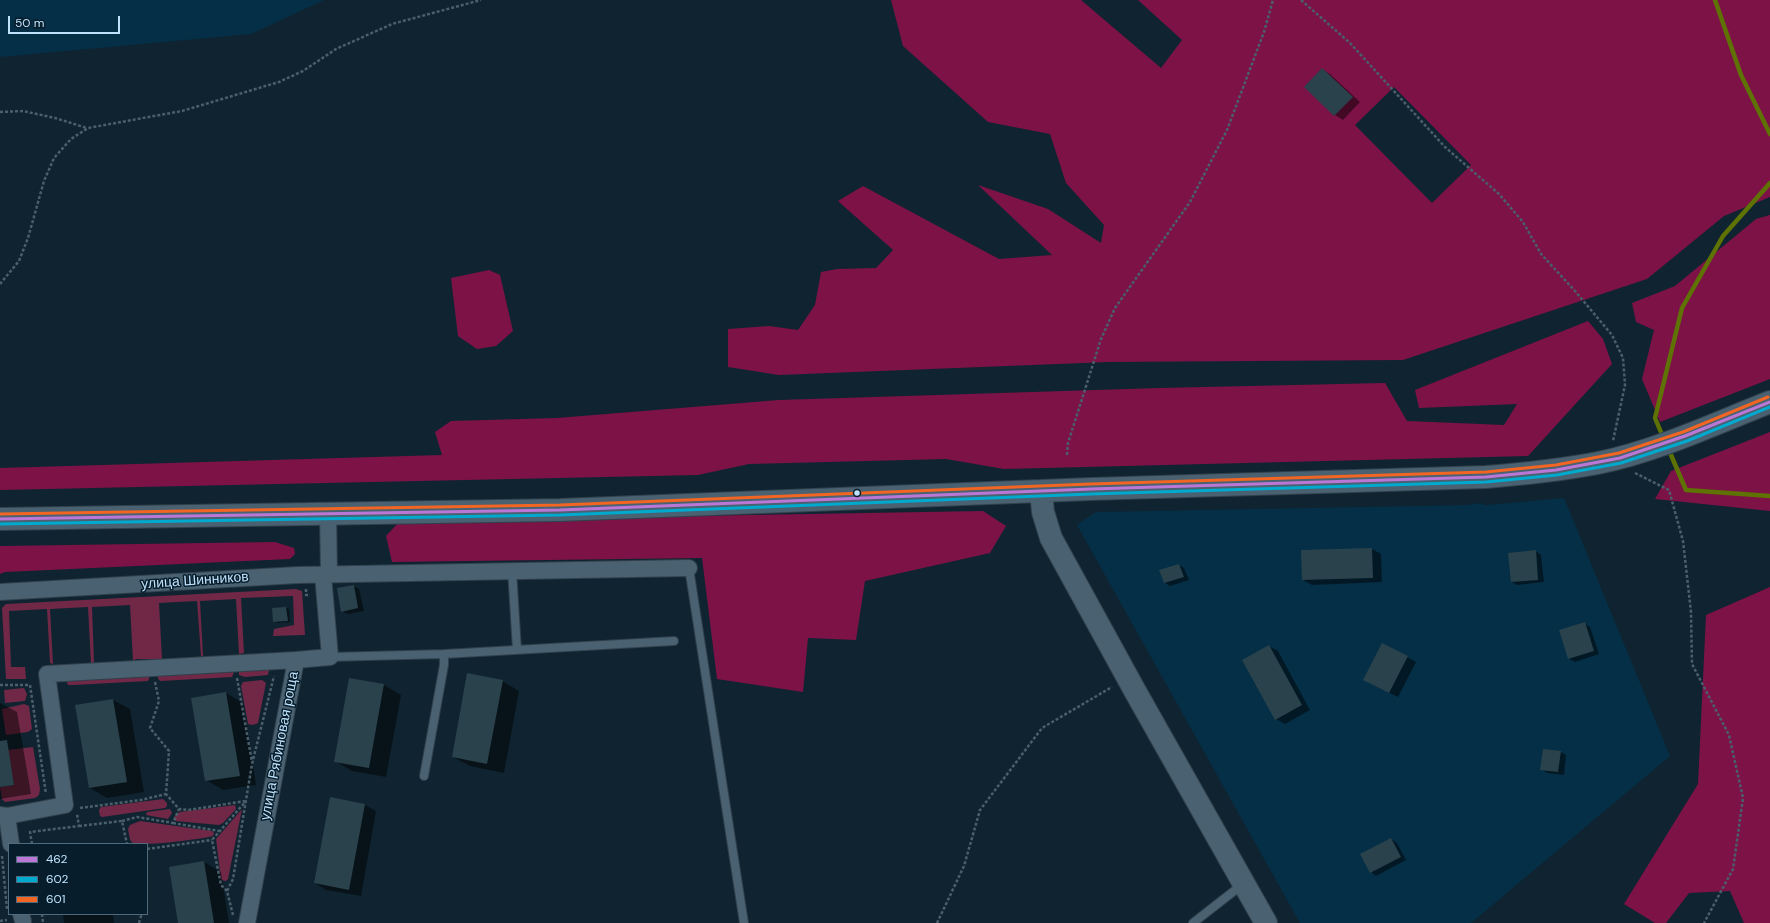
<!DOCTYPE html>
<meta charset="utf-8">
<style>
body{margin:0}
#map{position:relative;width:1770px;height:923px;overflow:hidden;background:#0f2430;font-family:"DM Sans",sans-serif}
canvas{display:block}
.legend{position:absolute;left:8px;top:843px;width:140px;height:72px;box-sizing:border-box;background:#071d2c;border:1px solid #516b7e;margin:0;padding:5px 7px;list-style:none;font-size:12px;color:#bfe1fa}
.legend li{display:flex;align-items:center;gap:8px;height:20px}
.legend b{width:20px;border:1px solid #516b7e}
.scale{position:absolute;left:8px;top:16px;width:112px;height:18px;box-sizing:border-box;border:2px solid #bfe1fa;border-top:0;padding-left:5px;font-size:12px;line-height:14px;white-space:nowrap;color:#bfe1fa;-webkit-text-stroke:3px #071d2c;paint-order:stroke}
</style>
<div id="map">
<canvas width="1770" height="923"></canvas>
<ul class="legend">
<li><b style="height:5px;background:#ba77d6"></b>462</li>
<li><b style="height:5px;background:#00a9ce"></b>602</li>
<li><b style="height:5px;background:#f26522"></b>601</li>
</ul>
<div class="scale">50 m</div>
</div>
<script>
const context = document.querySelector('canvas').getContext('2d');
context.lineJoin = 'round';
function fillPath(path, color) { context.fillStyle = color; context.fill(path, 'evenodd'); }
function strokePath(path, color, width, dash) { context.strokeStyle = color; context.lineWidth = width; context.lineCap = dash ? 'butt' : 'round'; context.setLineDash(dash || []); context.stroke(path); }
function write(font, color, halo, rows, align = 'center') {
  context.font = font + ' "DM Sans",sans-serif'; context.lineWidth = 3; context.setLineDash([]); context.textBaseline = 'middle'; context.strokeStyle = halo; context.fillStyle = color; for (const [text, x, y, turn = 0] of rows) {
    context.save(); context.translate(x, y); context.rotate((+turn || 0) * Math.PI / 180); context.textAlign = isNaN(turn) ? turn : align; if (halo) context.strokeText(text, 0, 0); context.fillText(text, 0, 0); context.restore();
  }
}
fillPath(new Path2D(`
 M0 0H324L251 34 0 57Z
 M1564 498 1670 756 1471 923H1300L1077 525 1096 512 1470 505 1471 504 1482 503 1483 505H1486Z`), '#052f46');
fillPath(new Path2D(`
 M296 589 302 591 305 635 273 636 274 629 294 625 293 596 241 598 244 653 239 654 236 599 200 601 203 656H201L197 601 159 603 162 659H136L133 661 130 605 92 607 94 663H91L88 607 50 609 53 664 50 663 47 609 9 611 11 667H25L26 679H6L2 608 6 604Z
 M269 670 268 675 245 677 239 675V671Z
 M234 672 232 677 161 681 159 680 157 676Z
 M150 676 148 681 74 685H68L66 680Z
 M262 680 266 683 258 723 253 725 248 724 241 686 243 682Z
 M24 688 27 694 25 701 5 703 4 690Z
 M24 704 29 706 32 729 28 732 6 735 2 709Z
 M33 747 40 789 39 795 35 798 5 802 2 799 0 787 14 785 8 750Z
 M163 799 167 803V806L165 808 102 817 100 816 99 810 101 807Z
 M235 805 236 809 223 823 219 825 175 821 174 818 176 814 180 812Z
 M170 809 172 813 168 819 146 815 147 812Z
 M242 809 228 879 226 881 221 880 216 839Z
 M140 821 212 831 214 833 213 836C203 839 139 847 133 843 129 841 129 832 128 829L130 825Z`), '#712847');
fillPath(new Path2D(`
 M891 0H1081L1161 68 1182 40 1138 0H1770V197L1724 216 1647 279 1403 360 1108 362 779 375 728 367V329L769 326 798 330 815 305 821 272 837 269 876 268 893 250 838 201 863 186 999 259 1052 255 978 185 1048 209 1101 243 1104 225 1066 183 1050 134 988 122 903 46ZM1394 87 1471 165 1432 203 1355 125Z
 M1770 215V379L1660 422 1642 379 1654 330 1636 322 1632 303 1675 286 1756 219Z
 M489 270 500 275 513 331 496 346 477 349 458 336 451 278Z
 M1588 321 1603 339 1612 364 1528 456 1004 469 946 459 749 464 698 475 0 490V468L442 455 435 432 451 421 557 418 779 400 1159 388 1385 383 1407 421 1504 425 1517 404 1419 408 1415 390Z
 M1770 432V511L1655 499 1671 471Z
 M983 511 1006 526 990 553 865 581 856 640 808 638 803 692 717 679 702 558 392 562 386 536 400 521Z
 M275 542 294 548 295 554 290 559 5 572 0 574V546Z
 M1770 587V923H1744L1730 891 1689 893 1666 923H1655L1624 904 1698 784 1706 615Z`), '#7d1247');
fillPath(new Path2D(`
 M1322 69 1330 74 1360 102 1343 120 1335 115 1305 87Z
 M1372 549 1381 554 1382 582 1312 585 1303 580 1302 551Z
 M1536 551 1541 555 1544 582 1517 585 1512 582Z
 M1179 565 1184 568 1189 580 1170 586 1165 583Z
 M353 586 359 589 364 611 348 614 342 611Z
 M286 608 289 609 290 622 277 623 274 621 273 609Z
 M1584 623 1590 627 1599 654 1575 662 1569 659Z
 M1269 646 1278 651 1310 710 1285 724 1276 719Z
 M1407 657 1416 662 1398 697 1373 685Z
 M350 679 384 685 401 695 386 777 352 771 335 761Z
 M502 681 519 691 504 773 470 766 453 757Z
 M226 693 243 703 256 785 223 790 206 780Z
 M113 700 130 709 144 792 107 798 90 788Z
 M0 703 17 712 31 794 0 799Z
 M1561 752 1566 755 1564 775 1547 773 1542 769Z
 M365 805 376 811 361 896 326 890 315 883Z
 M1391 839 1397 843 1406 860 1376 876 1371 872Z
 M204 862 221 872 229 923H180Z
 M63 914H113L114 923H64Z`), '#0007');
strokePath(new Path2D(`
 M1715 0 1741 75 1770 134
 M1663 437 1655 418 1682 308 1723 236 1770 183
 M1668 448 1686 490 1770 496`), '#5f7204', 4.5);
fillPath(new Path2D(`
 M1322 68 1353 97 1334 116 1304 87Z
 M1372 548 1373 578 1302 580 1301 550Z
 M1536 550 1538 580 1511 582 1508 553Z
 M1179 564 1184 577 1164 583 1159 570Z
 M354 585 358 608 341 612 337 588Z
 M286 607 288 621 273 622 272 608Z
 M1585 622 1594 651 1568 659 1559 630Z
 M1382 643 1408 656 1389 693 1363 680Z
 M1269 645 1302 705 1275 720 1242 660Z
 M467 673 503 680 487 764 452 757Z
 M349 678 384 684 369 768 334 762Z
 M226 692 240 776 205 781 191 698Z
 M113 699 127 782 89 788 75 705Z
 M7 740 14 785 0 787V741Z
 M1543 749 1561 751 1558 772 1540 770Z
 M330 797 365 804 349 890 314 883Z
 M1391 838 1401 857 1370 873 1360 854Z
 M204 861 214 923H178L169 867Z`), '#2a424b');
const lane = new Path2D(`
 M689 568 744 923
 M512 570 517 650
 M330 657 444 654 674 641
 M424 776 444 665V654
 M1193 923 1243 884`);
const street = new Path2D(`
 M328 513 329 575
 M0 592 298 575 689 568
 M0 815 7 816 65 805 47 674 296 660
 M7 816 11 844
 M21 914 23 921
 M247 923 296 660 330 657 323 575`);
const secondary = new Path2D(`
 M1041 491 1043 512 1051 538 1135 691 1266 923
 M0 519 560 510 1091 489 1486 477C1524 474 1561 470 1598 463 1657 451 1714 424 1770 402`);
strokePath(lane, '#30404c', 10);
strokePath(street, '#30404c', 18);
strokePath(secondary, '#30404c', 24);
strokePath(new Path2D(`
 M1301 0 1350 43 1445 147 1499 194 1523 222 1541 254 1575 291 1612 335 1623 358 1625 385 1613 441
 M0 112 23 111 55 118 87 128
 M0 284 19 261 28 238 44 181 54 158 71 139 88 128 182 111 279 82 303 71 336 49 392 24 481 0
 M1067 455 1068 443 1101 339 1115 308 1190 202 1227 130 1264 32 1273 0
 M1635 473 1669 490 1683 541 1691 612 1692 664 1729 735 1743 798 1733 869 1704 923
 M306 589V595H310
 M237 678 252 762
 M155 682 159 701 150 728 169 751 166 794 179 809 188 810 246 801
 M0 685H30
 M30 685 46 794
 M80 808 141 800 166 794
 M122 821 137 817 173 823 179 809
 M173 823 219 831
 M79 826 122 821 127 844
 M32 844 30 832 79 826 77 814
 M147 849 212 840
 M2 856 7 909
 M227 891 221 885 212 840 246 801
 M42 914 43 923
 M233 915 227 891 233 879 252 764 274 676
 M0 921 7 920
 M139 923 141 916 140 914
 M937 923 964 866 980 810 1042 728 1112 687`), '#4a5f6b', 2.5, [3, 2]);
strokePath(lane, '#496170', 8);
strokePath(street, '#496170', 16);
strokePath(secondary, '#496170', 22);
strokePath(new Path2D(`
 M0 519 560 510 1091 489 1486 477 1556 470 1620 458 1685 436 1770 402`), '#ba77d6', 3);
strokePath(new Path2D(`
 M0 524 560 515 1091 494 1486 482 1557 475 1621 463 1687 441 1770 407`), '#00a9ce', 3);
strokePath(new Path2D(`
 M0 514 560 505 1091 484 1486 472 1556 465 1619 453 1683 432 1768 397`), '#f26522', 3);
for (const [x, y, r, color] of [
 [857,493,3.5,"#bfe1fa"]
]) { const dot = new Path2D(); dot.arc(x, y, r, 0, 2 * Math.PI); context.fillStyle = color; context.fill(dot); strokePath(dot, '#071d2c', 1.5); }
write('14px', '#bfe1fa', '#071d2c', [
 ["улица Шинников",195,581,-4],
 ["улица Рябиновая роща",280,746,-79]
]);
</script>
